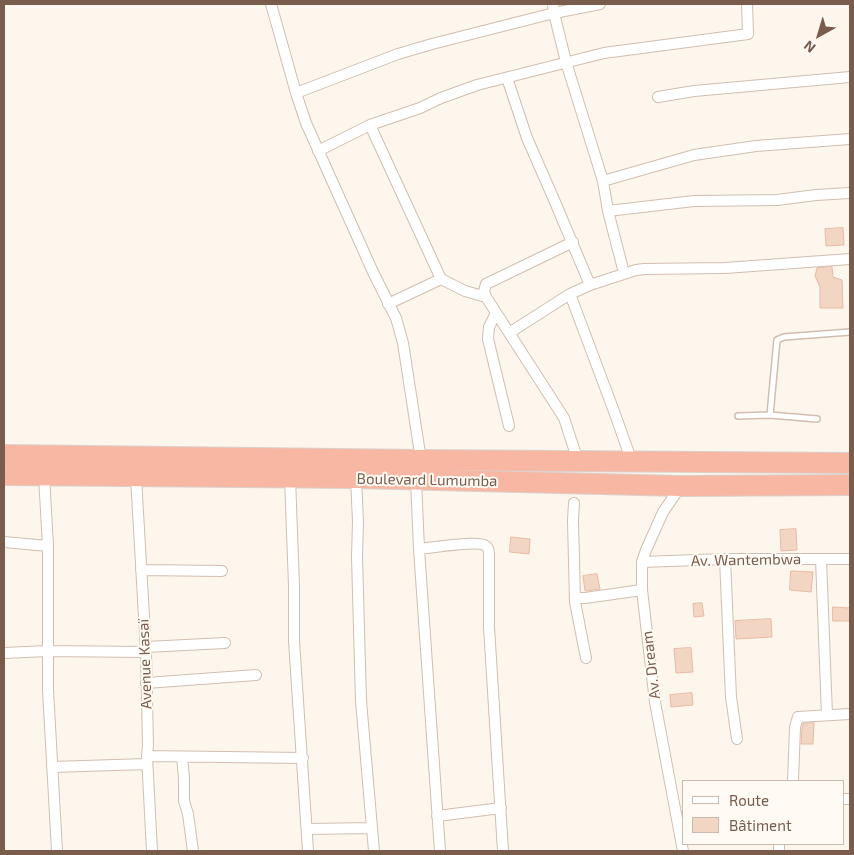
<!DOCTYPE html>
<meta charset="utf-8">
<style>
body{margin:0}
#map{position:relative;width:854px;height:855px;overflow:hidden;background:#fdf6ec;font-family:"Exo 2",sans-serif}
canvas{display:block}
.frame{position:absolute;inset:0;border:5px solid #7a5c4d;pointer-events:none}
.legend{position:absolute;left:682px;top:780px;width:162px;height:65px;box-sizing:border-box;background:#fffaf3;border:1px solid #cabbb1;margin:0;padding:6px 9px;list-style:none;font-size:15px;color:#7a5c4d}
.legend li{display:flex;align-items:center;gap:10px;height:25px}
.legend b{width:25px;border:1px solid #cabbb1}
.north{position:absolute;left:794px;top:10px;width:50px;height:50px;-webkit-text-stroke:4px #fffaf3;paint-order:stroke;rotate:219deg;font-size:14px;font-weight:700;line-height:20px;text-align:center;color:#7a5c4d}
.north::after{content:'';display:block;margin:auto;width:18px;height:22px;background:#7a5c4d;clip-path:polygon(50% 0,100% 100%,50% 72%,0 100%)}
</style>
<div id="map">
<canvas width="854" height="855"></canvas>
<div class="frame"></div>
<ul class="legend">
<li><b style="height:6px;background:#fff"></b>Route</li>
<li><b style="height:14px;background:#f3d5c3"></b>Bâtiment</li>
</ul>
<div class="north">N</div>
</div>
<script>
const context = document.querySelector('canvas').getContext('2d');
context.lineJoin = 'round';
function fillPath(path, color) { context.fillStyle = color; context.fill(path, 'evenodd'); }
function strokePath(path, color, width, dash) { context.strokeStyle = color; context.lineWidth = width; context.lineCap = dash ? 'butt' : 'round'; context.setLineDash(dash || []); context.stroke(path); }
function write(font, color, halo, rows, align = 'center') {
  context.font = font + ' "Exo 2",sans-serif'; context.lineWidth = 4; context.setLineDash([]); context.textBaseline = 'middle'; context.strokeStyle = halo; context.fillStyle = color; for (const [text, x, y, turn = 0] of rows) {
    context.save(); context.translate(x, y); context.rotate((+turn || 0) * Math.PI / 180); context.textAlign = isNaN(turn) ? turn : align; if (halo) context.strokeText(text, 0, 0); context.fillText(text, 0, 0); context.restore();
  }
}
const building = new Path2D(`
 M843 228 844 245 826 246 825 229Z
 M832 267 833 277 842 280 843 308H820V287L815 276 817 268Z
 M796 529 797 550 781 551 780 530Z
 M511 537 530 539 529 554 510 552Z
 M791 571 813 572 811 592 790 590Z
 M597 574 600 589 585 591 583 576Z
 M702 603 704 616 694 617 693 604Z
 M833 607 850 608V621H833Z
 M771 619 772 637 736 639 735 621Z
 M691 648 693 672 676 673 674 649Z
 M692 693 693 705 671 707 670 695Z
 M814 723 813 744H801L802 728 803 724Z`);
fillPath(building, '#f3d5c3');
strokePath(building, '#e6bba3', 1);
const lane = new Path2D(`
 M770 415 777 340 784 337 850 332
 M738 416 770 415 817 419`);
const street = new Path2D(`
 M271 4 296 93 306 123 373 272 396 318 403 343 421 460
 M553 4 554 13 566 62 603 181 608 211 624 273
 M507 78 527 138 555 202 590 285
 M296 93 398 54 432 44 554 13 600 4
 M658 97 694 91 850 77
 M370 125 441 279 465 291 486 297
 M318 151 370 125 420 108 441 98 477 85 604 53 748 34 747 4
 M603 181 694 155 756 146 850 139
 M608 211 694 201 777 200 816 195 850 193
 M573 242 486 284 484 291 486 297 564 418 578 461
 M570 294 615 414 632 462
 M388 304 441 279
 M496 313 489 327 488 339 509 426
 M509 333 570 294 590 285 636 270 644 269 725 268 850 259
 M44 476 48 546V690L57 851
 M136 477 146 652 148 745 147 756 152 851
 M290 478 294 586V641L308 851
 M356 478 358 522 357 557 361 701 374 851
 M416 480 419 549 440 851
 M681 486 663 512 646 550 642 562V590L655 702 683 851
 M574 503 573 521 575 602 586 658
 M4 542 48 546
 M419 549C430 548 479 540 486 546 489 548 489 553 489 557V627L503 851
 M725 559 731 697 737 739
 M821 559 827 715
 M642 562 725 559H850
 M141 570 222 571
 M575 598H585L642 590
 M146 647 225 643
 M4 653 47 651 146 652
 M146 683 256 675
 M147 756 303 758
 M182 757 184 778V801L188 814 193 851
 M52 767 147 764
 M793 781 795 727 798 717 850 714
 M843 799H850
 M437 816 501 808
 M307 829 372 828
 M779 851V844`);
const highway = new Path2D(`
 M4 455 421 460 850 463
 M4 475 356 478 681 486 850 485`);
strokePath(lane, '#d1beb0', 8);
strokePath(street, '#d1beb0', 12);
strokePath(highway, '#dad1cd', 22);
strokePath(lane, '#fff', 5);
strokePath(street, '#fff', 10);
strokePath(highway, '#f7b7a3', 20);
write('15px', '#7a5c4d', '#fffaf3', [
 ["Boulevard Lumumba",427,480,1],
 ["Av. Wantembwa",746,560,-1],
 ["Avenue Kasaï",145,664,-92],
 ["Av. Dream",651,665,-97]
]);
</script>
